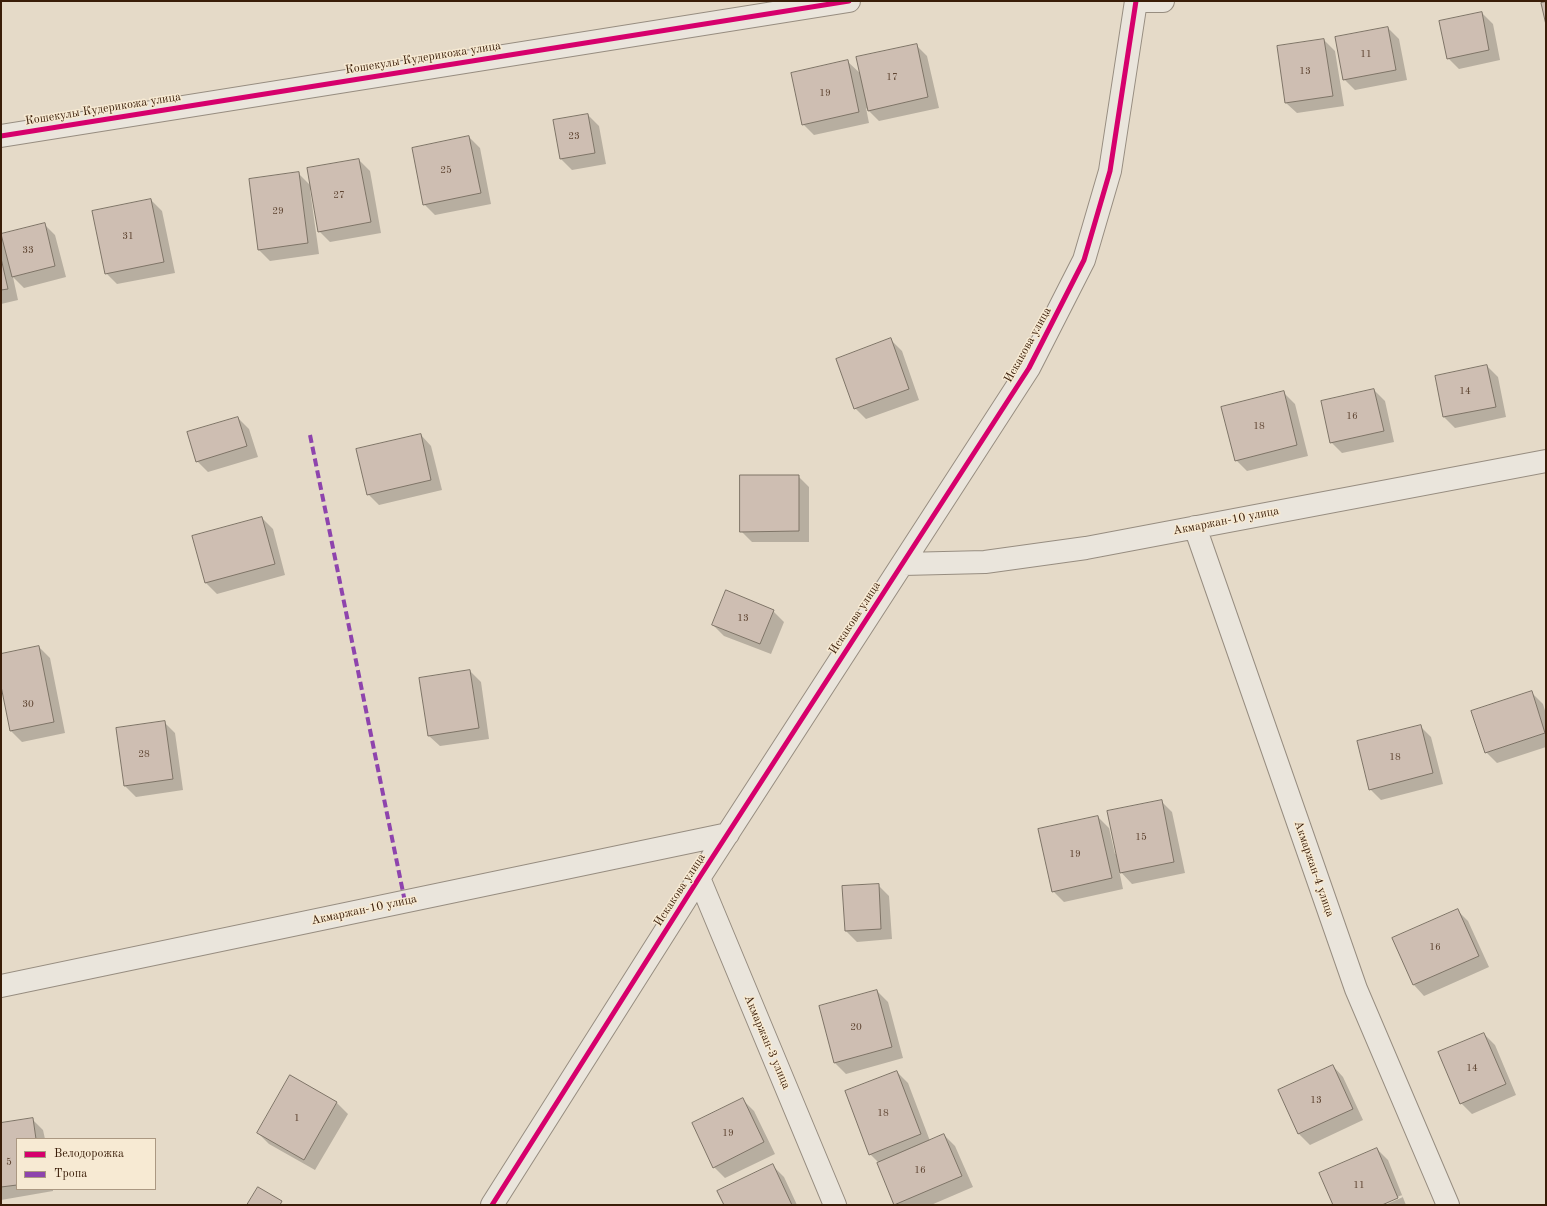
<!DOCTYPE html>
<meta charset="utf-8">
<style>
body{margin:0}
#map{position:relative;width:1547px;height:1206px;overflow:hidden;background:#e5dac8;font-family:"Old Standard TT",serif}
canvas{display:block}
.frame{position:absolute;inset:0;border:2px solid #3a1d08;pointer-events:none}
.legend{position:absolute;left:16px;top:1138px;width:140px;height:52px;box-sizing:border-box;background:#f7ead3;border:1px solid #ab9882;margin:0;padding:5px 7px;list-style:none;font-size:12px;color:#3a1d08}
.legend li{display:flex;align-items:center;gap:8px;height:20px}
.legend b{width:20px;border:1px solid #ab9882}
</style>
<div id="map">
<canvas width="1547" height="1206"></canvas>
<div class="frame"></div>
<ul class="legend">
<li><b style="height:5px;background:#d6006c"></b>Велодорожка</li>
<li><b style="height:5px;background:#8e44ad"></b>Тропа</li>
</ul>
</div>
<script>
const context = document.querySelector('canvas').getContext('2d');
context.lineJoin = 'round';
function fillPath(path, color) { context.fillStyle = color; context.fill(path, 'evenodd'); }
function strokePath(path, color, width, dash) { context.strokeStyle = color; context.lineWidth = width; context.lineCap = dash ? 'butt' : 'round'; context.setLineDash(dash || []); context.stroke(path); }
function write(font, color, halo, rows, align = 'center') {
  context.font = font + ' "Old Standard TT",serif'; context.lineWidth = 3; context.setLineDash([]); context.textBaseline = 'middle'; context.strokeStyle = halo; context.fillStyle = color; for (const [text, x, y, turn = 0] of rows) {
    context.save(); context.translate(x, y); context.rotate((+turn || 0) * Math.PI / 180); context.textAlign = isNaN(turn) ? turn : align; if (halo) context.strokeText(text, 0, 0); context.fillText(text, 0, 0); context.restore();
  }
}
fillPath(new Path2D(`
 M1482 13 1493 24 1500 60 1459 69 1448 58Z
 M1388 28 1399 39 1407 80 1355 90 1344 79Z
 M1324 40 1335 51 1344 106 1297 113 1286 103Z
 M916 45 927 56 939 108 879 121 866 108 869 123 814 135 803 124 848 62 861 74Z
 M588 115 599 126 606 164 572 170 561 159 554 121Z
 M469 137 480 148 491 204 435 215 424 204Z
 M359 160 370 171 381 233 330 242 319 231 312 190H310L319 254 270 261 259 250 298 173 311 186Z
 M151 200 162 211 175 273 117 284 106 273Z
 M44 224 55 235 66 277 24 288 13 277 18 300 1 304V238L4 241Z
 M891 340 902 351 919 400 866 419 855 408Z
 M1487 366 1498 377 1506 417 1455 428 1444 417Z
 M1374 390 1385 401 1394 442 1342 453 1331 442Z
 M1284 393 1295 404 1308 456 1247 471 1236 460Z
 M238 418 249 429 258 457 208 472 197 461Z
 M421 435 431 446 442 490 379 505 368 494Z
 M798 476 809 487V542H752L741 531Z
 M262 518 273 529 285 575 217 594 206 583 193 537Z
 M773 611 784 622 771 654 724 636 713 625Z
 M39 647 50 658 65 733 22 742 11 731 1 681V655Z
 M470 671 481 682 489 739 440 746 429 736Z
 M1532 693 1543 704 1546 714V747L1497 763 1486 752Z
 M164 722 175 733 183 790 136 797 125 786Z
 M1420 726 1431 737 1443 784 1381 800 1370 789Z
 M1161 801 1172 812 1185 873 1132 884 1119 870 1123 889 1064 902 1053 891 1040 830 1098 817 1109 828 1115 854H1117Z
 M878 885 889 896 892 939 857 942 846 931Z
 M1457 910 1468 921 1489 967 1424 996 1414 985Z
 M877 991 888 1002 903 1058 846 1074 835 1063 820 1007Z
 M1484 1034 1495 1045 1516 1095 1472 1114 1461 1103Z
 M1333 1066 1343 1077 1363 1120 1310 1145 1299 1134 1280 1091Z
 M897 1072 908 1083 930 1141 944 1135 955 1146 973 1187 931 1205H895L878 1164 879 1163 870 1154Z
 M291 1076 337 1103 348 1114 315 1170 269 1144 258 1133Z
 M743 1100 754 1111 775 1154 725 1178 714 1167Z
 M32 1119 43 1130 45 1139H17V1189H53V1191L1 1200V1124Z
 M1377 1149 1388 1160 1406 1205H1385L1403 1197 1402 1195 1380 1205H1334Z
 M773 1166 784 1177 797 1205H725Z`), '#0003');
const building = new Path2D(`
 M1546 2V25L1541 3Z
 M1482 12 1489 50 1447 59 1439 21Z
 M1388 27 1396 70 1343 80 1335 37Z
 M1324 39 1333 96 1285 103 1277 46Z
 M917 44 928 97 868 111 856 57Z
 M848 60 859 112 802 125 791 73Z
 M588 114 595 153 560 159 553 120Z
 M469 136 481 193 423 205 412 148Z
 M359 159 371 222 318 232 307 168Z
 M299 172 308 243 258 250 249 179Z
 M151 199 164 262 105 274 92 211Z
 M45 223 55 266 12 277 1 234Z
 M1 258 8 289 1 290Z
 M891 338 909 389 854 409 836 359Z
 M1487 365 1496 407 1443 417 1435 376Z
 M1374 389 1384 431 1330 443 1321 401Z
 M1284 391 1297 445 1235 461 1221 407Z
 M238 417 247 446 196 462 187 432Z
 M421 434 431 480 367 495 356 449Z
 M740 475H799V531L740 532Z
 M262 517 275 564 205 583 192 536Z
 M726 590 774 610 760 644 712 625Z
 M39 646 54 722 10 731 1 686V654Z
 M470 670 479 728 428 736 419 678Z
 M1532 691 1545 733 1485 753 1471 711Z
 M165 721 173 779 124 786 116 728Z
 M1421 725 1433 773 1369 790 1357 741Z
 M1162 800 1174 862 1120 873 1107 811Z
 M1098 816 1112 878 1052 892 1038 829Z
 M879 884 881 929 845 931 842 886Z
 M1458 909 1479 956 1413 985 1392 938Z
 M877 990 892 1047 834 1063 819 1006Z
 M1484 1033 1506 1084 1460 1104 1438 1052Z
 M1333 1065 1353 1109 1298 1134 1278 1090Z
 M897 1071 921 1134 869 1155 845 1091Z
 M290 1075 337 1102 304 1160 257 1133Z
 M743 1098 764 1142 713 1168 692 1123Z
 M33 1118 36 1139H17V1185L1 1187V1123Z
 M944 1134 962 1176 894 1205 877 1163Z
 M1377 1148 1398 1198 1382 1205H1333L1319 1173Z
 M773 1164 792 1205H724L717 1191Z
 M258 1187 282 1201 280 1205H247Z`);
fillPath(building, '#cebeb2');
strokePath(building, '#7e7467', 1);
const minor = new Path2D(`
 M1136 1H1163
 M1 136 849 1
 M1195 527 1356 989 1448 1205
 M903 564 985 562 1086 548 1546 461
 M699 878 835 1205
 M1 986 728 834
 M492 1205 699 878 1029 368 1084 260 1110 171 1136 1`);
strokePath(minor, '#978d80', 24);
strokePath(minor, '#eae5dc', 22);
strokePath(new Path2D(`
 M310 435 405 902`), '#8e44ad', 4, [8, 4]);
strokePath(new Path2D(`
 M1 136 849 1
 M492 1205 699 878 1029 368 1084 260 1110 171 1136 1`), '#d6006c', 5);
write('10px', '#5f4532', null, [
 ["11",1366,54],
 ["13",1305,71],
 ["17",892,77],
 ["19",825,93],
 ["23",574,136],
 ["25",446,170],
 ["27",339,195],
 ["29",278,211],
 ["31",128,236],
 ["33",28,250],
 ["14",1465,391],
 ["16",1352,416],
 ["18",1259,426],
 ["13",743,618],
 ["30",28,704],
 ["28",144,754],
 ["18",1395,757],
 ["15",1141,837],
 ["19",1075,854],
 ["16",1435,947],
 ["20",856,1027],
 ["14",1472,1068],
 ["13",1316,1100],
 ["18",883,1113],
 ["1",297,1118],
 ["19",728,1133],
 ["5",9,1162],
 ["16",920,1170],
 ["11",1359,1185]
]);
write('12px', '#3a1d08', '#f7ead3', [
 ["Кошекулы Кудерикожа улица",423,58,-9],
 ["Кошекулы Кудерикожа улица",103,109,-9],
 ["Искакова улица",1028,345,-61],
 ["Акмаржан-10 улица",1226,521,-11],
 ["Искакова улица",855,618,-57],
 ["Акмаржан-4 улица",1314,869,71],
 ["Искакова улица",680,890,-57],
 ["Акмаржан-10 улица",364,910,-12],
 ["Акмаржан-3 улица",767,1042,67]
]);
</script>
